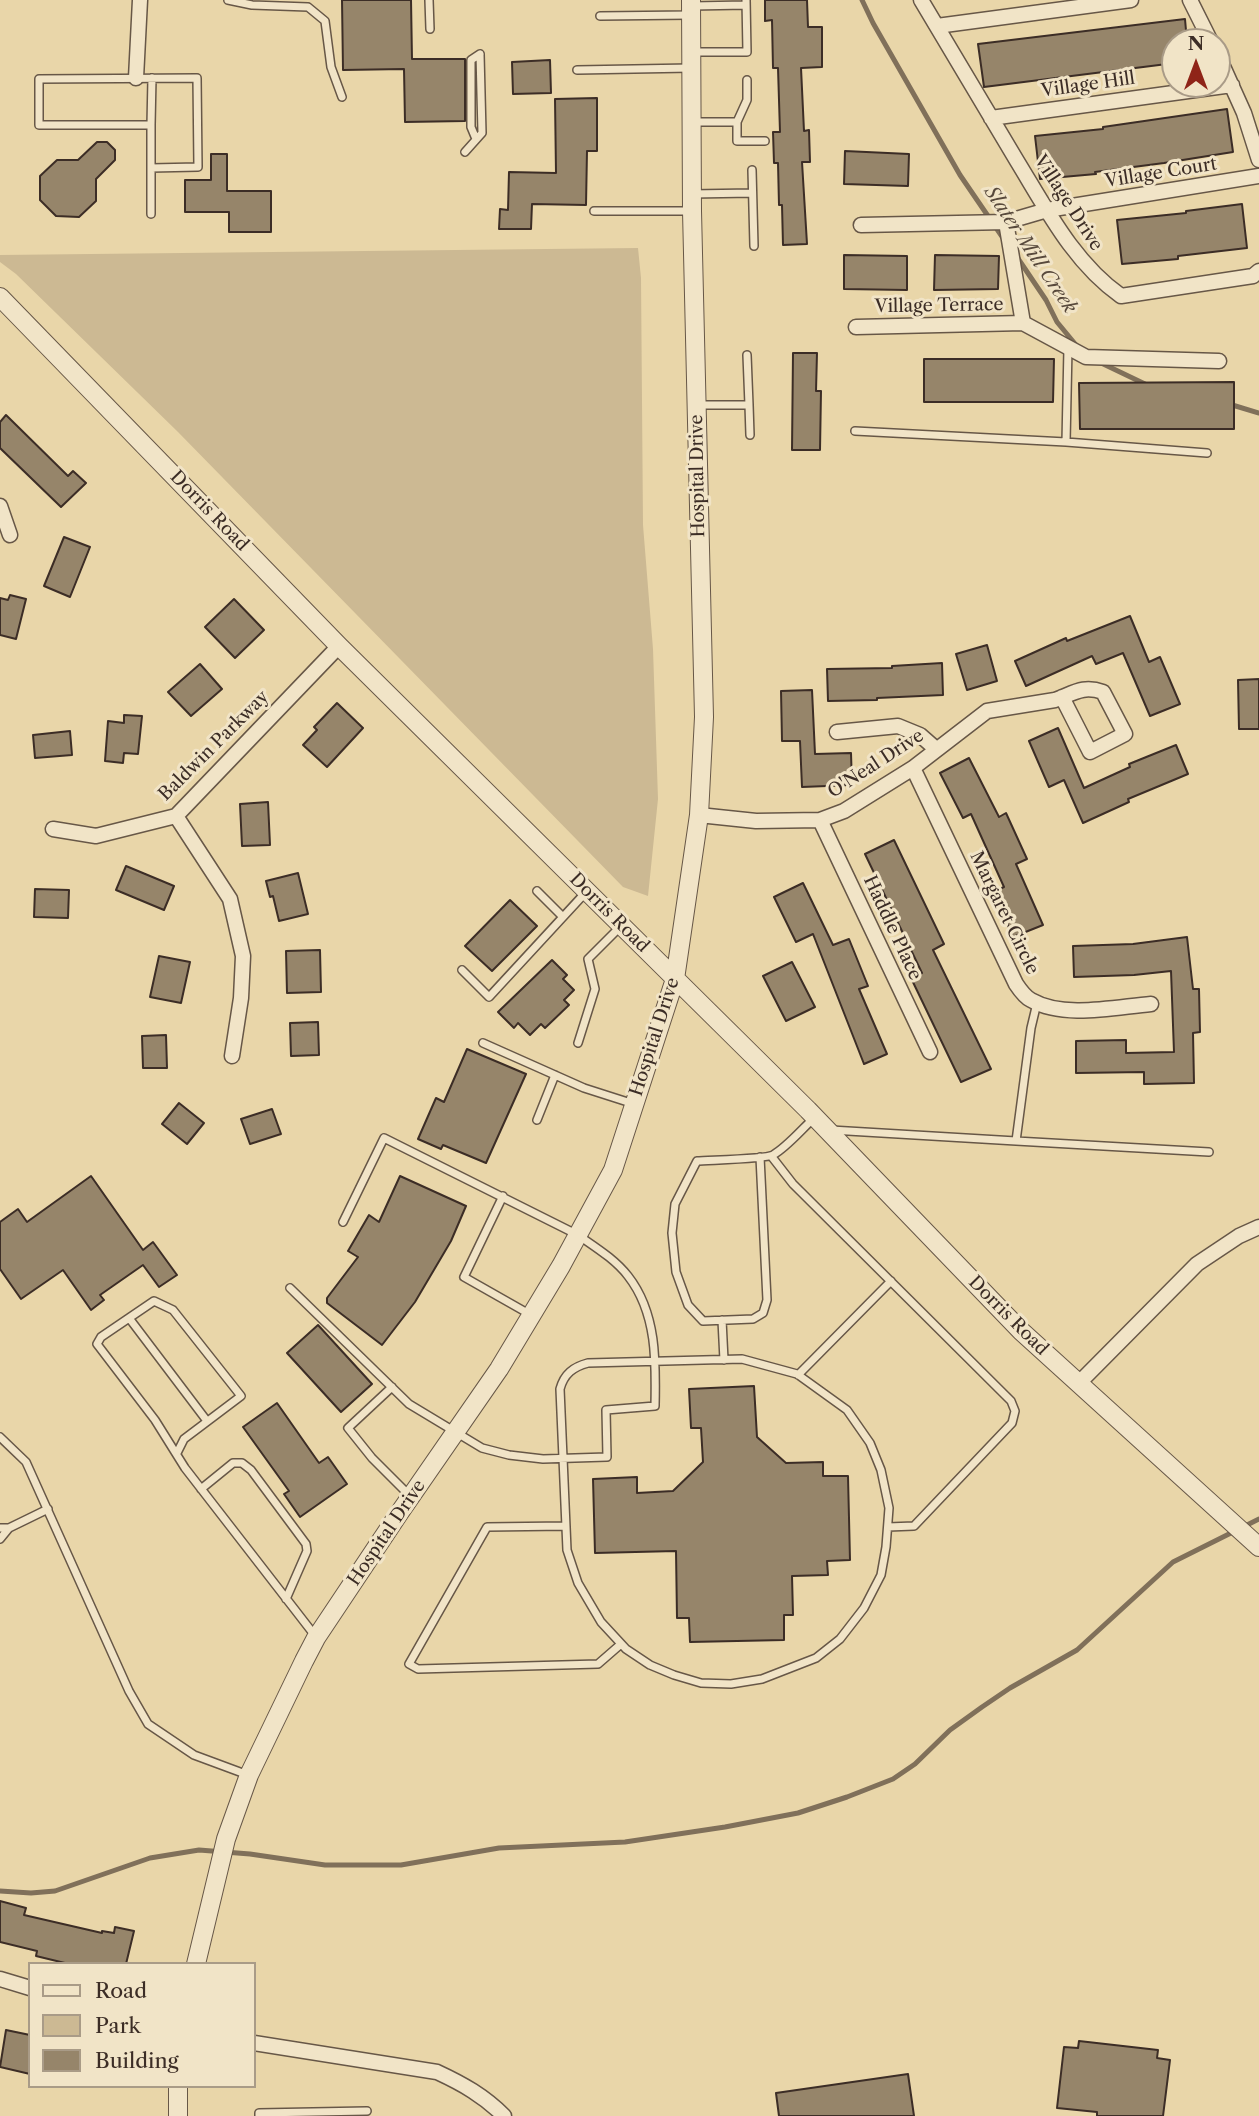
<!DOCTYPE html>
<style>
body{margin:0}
#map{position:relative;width:1259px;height:2116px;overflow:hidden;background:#e9d6a9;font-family:"Libre Caslon Text",serif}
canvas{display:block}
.legend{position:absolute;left:28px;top:1962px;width:228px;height:126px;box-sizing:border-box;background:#f1e4c7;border:2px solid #a99b87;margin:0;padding:9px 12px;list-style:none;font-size:21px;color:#3c2d26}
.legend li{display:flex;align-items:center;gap:14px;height:35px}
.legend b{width:35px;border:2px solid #a99b87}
.north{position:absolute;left:1161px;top:28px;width:70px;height:70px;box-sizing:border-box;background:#f1e4c7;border:2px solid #a99b87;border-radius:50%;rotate:0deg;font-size:19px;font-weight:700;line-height:28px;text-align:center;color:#3c2d26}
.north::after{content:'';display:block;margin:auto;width:24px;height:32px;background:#8f2418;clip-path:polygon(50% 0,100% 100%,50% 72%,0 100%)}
</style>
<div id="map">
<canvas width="1259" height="2116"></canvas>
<ul class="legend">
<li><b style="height:9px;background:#f1e4c7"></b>Road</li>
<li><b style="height:19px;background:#ccb993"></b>Park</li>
<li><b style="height:19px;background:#96856a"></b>Building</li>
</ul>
<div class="north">N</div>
</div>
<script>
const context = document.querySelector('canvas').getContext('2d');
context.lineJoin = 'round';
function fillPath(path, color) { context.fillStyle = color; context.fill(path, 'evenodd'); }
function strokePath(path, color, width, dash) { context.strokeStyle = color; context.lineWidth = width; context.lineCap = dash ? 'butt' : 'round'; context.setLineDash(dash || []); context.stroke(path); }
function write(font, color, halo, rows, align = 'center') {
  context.font = font + ' "Libre Caslon Text",serif'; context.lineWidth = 6; context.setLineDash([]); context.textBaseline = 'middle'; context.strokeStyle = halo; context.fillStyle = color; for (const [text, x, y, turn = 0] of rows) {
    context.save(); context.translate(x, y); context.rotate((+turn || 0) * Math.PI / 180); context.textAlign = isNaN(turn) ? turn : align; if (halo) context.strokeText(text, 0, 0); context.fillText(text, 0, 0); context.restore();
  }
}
fillPath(new Path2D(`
 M638 248 641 278 643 525 653 649 658 799 648 896 623 887 178 432 16 274 0 262V255Z`), '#ccb993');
strokePath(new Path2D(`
 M862 0 873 23 960 175 1003 238
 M1017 257 1046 300 1057 322 1076 345
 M1097 361 1145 384
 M1229 404 1259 413
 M0 1891 31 1893 55 1891 150 1858 199 1850 250 1854 325 1865H401L499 1848 625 1842 725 1827 798 1813 847 1797 893 1779 915 1764 950 1730 982 1707 1010 1688 1077 1650 1173 1562 1259 1519`), '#80705a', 5);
const building = new Path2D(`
 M342 0H411L412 59H465V121L405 122 404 69 343 70Z
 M765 0H807L808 27H822V67L801 68 804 131 809 130 810 162H802L807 244 783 245 782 205H779L778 163H774L773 132H780L778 68H773L772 20 765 21Z
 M1185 19 1187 42H1175V63L984 87 978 44Z
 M550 60 551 93 513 94 512 62Z
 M597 98V151H587L586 205 532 204 531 229H499L500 209 508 210 509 172 556 173 555 99Z
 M1227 109 1233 152 1164 163 1095 172 1096 174 1040 179 1035 136 1103 129V127Z
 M97 142H107L115 150V160L96 179V201L79 217 56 216 40 200V176L57 160H78Z
 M845 151 909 154 908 186 844 184Z
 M211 154H227V191H271V232H229V212H185V180H211Z
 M1242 204 1247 248 1178 256V259L1122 264 1117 220 1186 213V211Z
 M844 255 907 256V290L844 289Z
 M935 255 999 256 998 289 934 290Z
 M793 353H817L816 391H821L820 450H792Z
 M924 359H1054L1053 402H924Z
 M1234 382V429H1080L1079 383Z
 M6 415 68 476 73 471 86 483 61 507 0 448V422Z
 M64 537 90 547 70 597 44 586Z
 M10 595 26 599 16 639 0 635V598L8 600Z
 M234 599 264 630 235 658 205 627Z
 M1130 616 1149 662 1160 657 1180 704 1150 716 1123 653 1096 664 1092 656 1026 686 1015 661 1066 638 1067 641Z
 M987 645 997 681 967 690 956 654Z
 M942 663 943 695 877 698V700L828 701 827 669 892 668V666Z
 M200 664 222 689 191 716 168 692Z
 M1259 679V729H1239L1238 680Z
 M812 690 815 754 851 753 852 785 802 787 800 741H782L781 691Z
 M337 703 363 728 327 767 303 745 317 730 314 727Z
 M124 715 142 716 138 754 124 753 123 763 105 761 108 721 124 723Z
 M1058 728 1084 788 1130 767 1129 764 1176 745 1188 774 1128 799 1129 802 1083 823 1064 780 1049 787 1029 741Z
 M70 731 72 755 35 758 33 735Z
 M969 758 999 817 1006 813 1027 859 1016 864 1043 925 1013 937 993 892 1004 887 971 814 963 818 940 773Z
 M268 802 270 845 242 846 240 804Z
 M894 840 944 944 933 950 991 1069 961 1082 911 978 922 973 865 854Z
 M126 866 174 886 164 910 116 890Z
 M298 873 308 914 279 921 273 896 270 897 266 881Z
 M803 883 833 945 849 939 868 986 859 989 887 1054 864 1064 813 934 796 942 774 897Z
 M35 889 69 890 68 918 34 917Z
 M510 900 537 926 492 971 465 946Z
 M1187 937 1193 989H1199L1200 1032 1193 1033 1194 1083 1144 1084V1072L1076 1073V1041L1126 1040V1053L1174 1052 1171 971 1134 975 1074 977 1073 946 1133 944Z
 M320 950 321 992 287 993 286 951Z
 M159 956 190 962 181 1003 150 997Z
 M552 960 567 975 563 979 574 990 564 1000 569 1005 545 1028 541 1024 530 1035 518 1023 514 1028 498 1012Z
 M792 962 815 1007 786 1021 763 976Z
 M318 1022 319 1055 291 1056 290 1023Z
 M166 1035 167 1068H143L142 1036Z
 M467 1049 526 1074 486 1163 443 1145 441 1149 418 1139 436 1098 444 1102Z
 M179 1103 204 1123 187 1144 162 1124Z
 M272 1109 281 1134 250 1144 241 1119Z
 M91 1176 143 1250 153 1242 177 1275 159 1287 143 1265 100 1295 104 1300 91 1310 63 1270 21 1299 0 1269V1222L18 1209 27 1222Z
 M400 1176 466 1206 451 1241 415 1302 382 1345 327 1303V1298L358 1257 348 1251 369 1215 379 1222Z
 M318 1325 372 1384 341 1412 287 1353Z
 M754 1386 757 1437 786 1463 823 1462V1476H848L850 1560 827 1561 828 1575 792 1576 793 1615H784V1640L690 1642 689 1618H677L676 1551 595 1553 593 1479 637 1477V1493L673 1491 703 1462 701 1428H691L689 1389Z
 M277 1403 319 1463 328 1457 347 1484 300 1517 284 1494 289 1491 243 1427Z
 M0 1901 26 1908 24 1915 102 1933V1931L114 1933 115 1927 134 1931 126 1964H69L36 1956 37 1951 0 1942Z
 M6 2030 30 2035V2074L0 2067Z
 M1079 2041 1158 2050 1157 2058 1170 2060 1163 2116H1097V2112L1057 2108 1064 2047 1078 2048Z
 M908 2074 914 2116H779L776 2093Z`);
fillPath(building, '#96856a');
strokePath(building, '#3c2d26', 2);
const service = new Path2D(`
 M228 0 252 5 308 7 325 21 331 67 342 97
 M429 0 430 29
 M692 6 746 5
 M600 16 690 15
 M691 52H747L746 0
 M577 70 691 68
 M747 80V100L737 122V141H765
 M692 122H737
 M151 125 152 78
 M476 139 471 127V60L480 54
 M465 152 482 133 480 54
 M752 170 754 246
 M692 194 752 193
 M594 211H691
 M151 214V125H39V79L197 78 198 167 151 168
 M697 405H749L747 355
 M749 405 750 435
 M855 431 1066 442 1207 453
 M1066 442 1068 348
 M537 891 563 917
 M462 970 489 997 586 892
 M483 1043 584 1088 634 1104
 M578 1043 595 989 588 959 621 926
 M537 1120 555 1075
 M831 1130 1016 1141 1031 1028 1037 1003
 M1016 1141 1209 1152
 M760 1157 767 1300 763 1313 753 1319 703 1321 688 1305 676 1272 672 1233 675 1204 697 1161C709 1160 766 1159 773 1155 787 1147 802 1129 814 1118
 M772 1157 793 1184 1011 1401 1015 1411 1012 1423 914 1526 888 1527
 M503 1196 464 1277 531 1315
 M290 1288 409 1404 482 1448 509 1455 543 1459 607 1457 606 1410 655 1406C656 1362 657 1313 628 1276 615 1259 595 1247 578 1235L384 1138 343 1222
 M129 1318 207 1421
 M722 1320 724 1360
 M742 1359 797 1374 847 1410 870 1443 881 1470 889 1508 886 1547 881 1575 864 1608 840 1639 816 1658 762 1679 731 1684 701 1683 674 1675 650 1665 626 1649 601 1622 578 1583 567 1550 560 1389C564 1374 573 1367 588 1363Z
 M798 1375 891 1281
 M392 1387 348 1428 372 1458 410 1496
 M0 1437 26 1462 129 1691 148 1724 194 1755 248 1775
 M177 1453 184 1439 241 1396 173 1310 154 1301 101 1337 97 1344 155 1420 185 1468 316 1637
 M201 1489 233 1463H242L251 1470 306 1544 307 1551 286 1599
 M566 1526 487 1527 409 1664 418 1669 598 1664 621 1644
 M0 1528H9L48 1509
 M0 1539 9 1528
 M259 2116V2113L367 2111`);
const minor = new Path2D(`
 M921 0C953 54 985 108 1017 161 1047 210 1074 263 1121 296L1253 276 1259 271
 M1190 0 1211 42
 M937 26 1131 0
 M1217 53 1244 113 1259 160
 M136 78 140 0
 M991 118 1232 85
 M1006 222 1023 323
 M861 225 1006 222 1047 210 1259 176
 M856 327 1023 323 1086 357 1219 361
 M0 506 10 535
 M837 732 898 726 920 735 936 749
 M913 768 1016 984C1020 990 1025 997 1031 1000 1064 1019 1115 1007 1151 1004
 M699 815 756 821 820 820 844 811 913 768 987 711 1055 700C1074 693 1083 685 1103 692L1125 734 1090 752 1062 697
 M176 816 230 899 243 956 241 998 232 1056
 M820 820 930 1052
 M53 829 96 836 176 816 339 646
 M1079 1383 1197 1264 1239 1236 1259 1227
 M0 1979 30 1988
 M254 2043 437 2072C463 2084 484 2096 504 2116`);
const tertiary = new Path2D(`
 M0 297 339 646 808 1110 1021 1331 1259 1547
 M196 1964 226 1839 249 1775 304 1661 316 1638 400 1512 499 1369 561 1266 613 1170 675 979 699 815 704 717 692 211 691 0
 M178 2116V2086`);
strokePath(service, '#675747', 10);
strokePath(minor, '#675747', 17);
strokePath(tertiary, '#675747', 20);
strokePath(service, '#f1e4c7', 7);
strokePath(minor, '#f1e4c7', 14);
strokePath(tertiary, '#f1e4c7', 18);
write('18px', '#3c2d26', '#f1e4c7', [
 ["Village Hill",1088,85,-8],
 ["Village Court",1161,173,-9],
 ["Village Drive",1068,203,57],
 ["Village Terrace",939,306,-1],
 ["Hospital Drive",698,476,-91],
 ["Dorris Road",209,511,46],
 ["Baldwin Parkway",214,746,-45],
 ["O'Neal Drive",876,764,-33],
 ["Dorris Road",609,913,45],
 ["Margaret Circle",1004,913,64],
 ["Haddle Place",892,928,65],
 ["Hospital Drive",655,1037,-72],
 ["Dorris Road",1008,1316,45],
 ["Hospital Drive",387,1533,-56]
]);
write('italic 19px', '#58493c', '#f1e4c7', [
 ["Slater Mill Creek",1030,250,56]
]);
</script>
